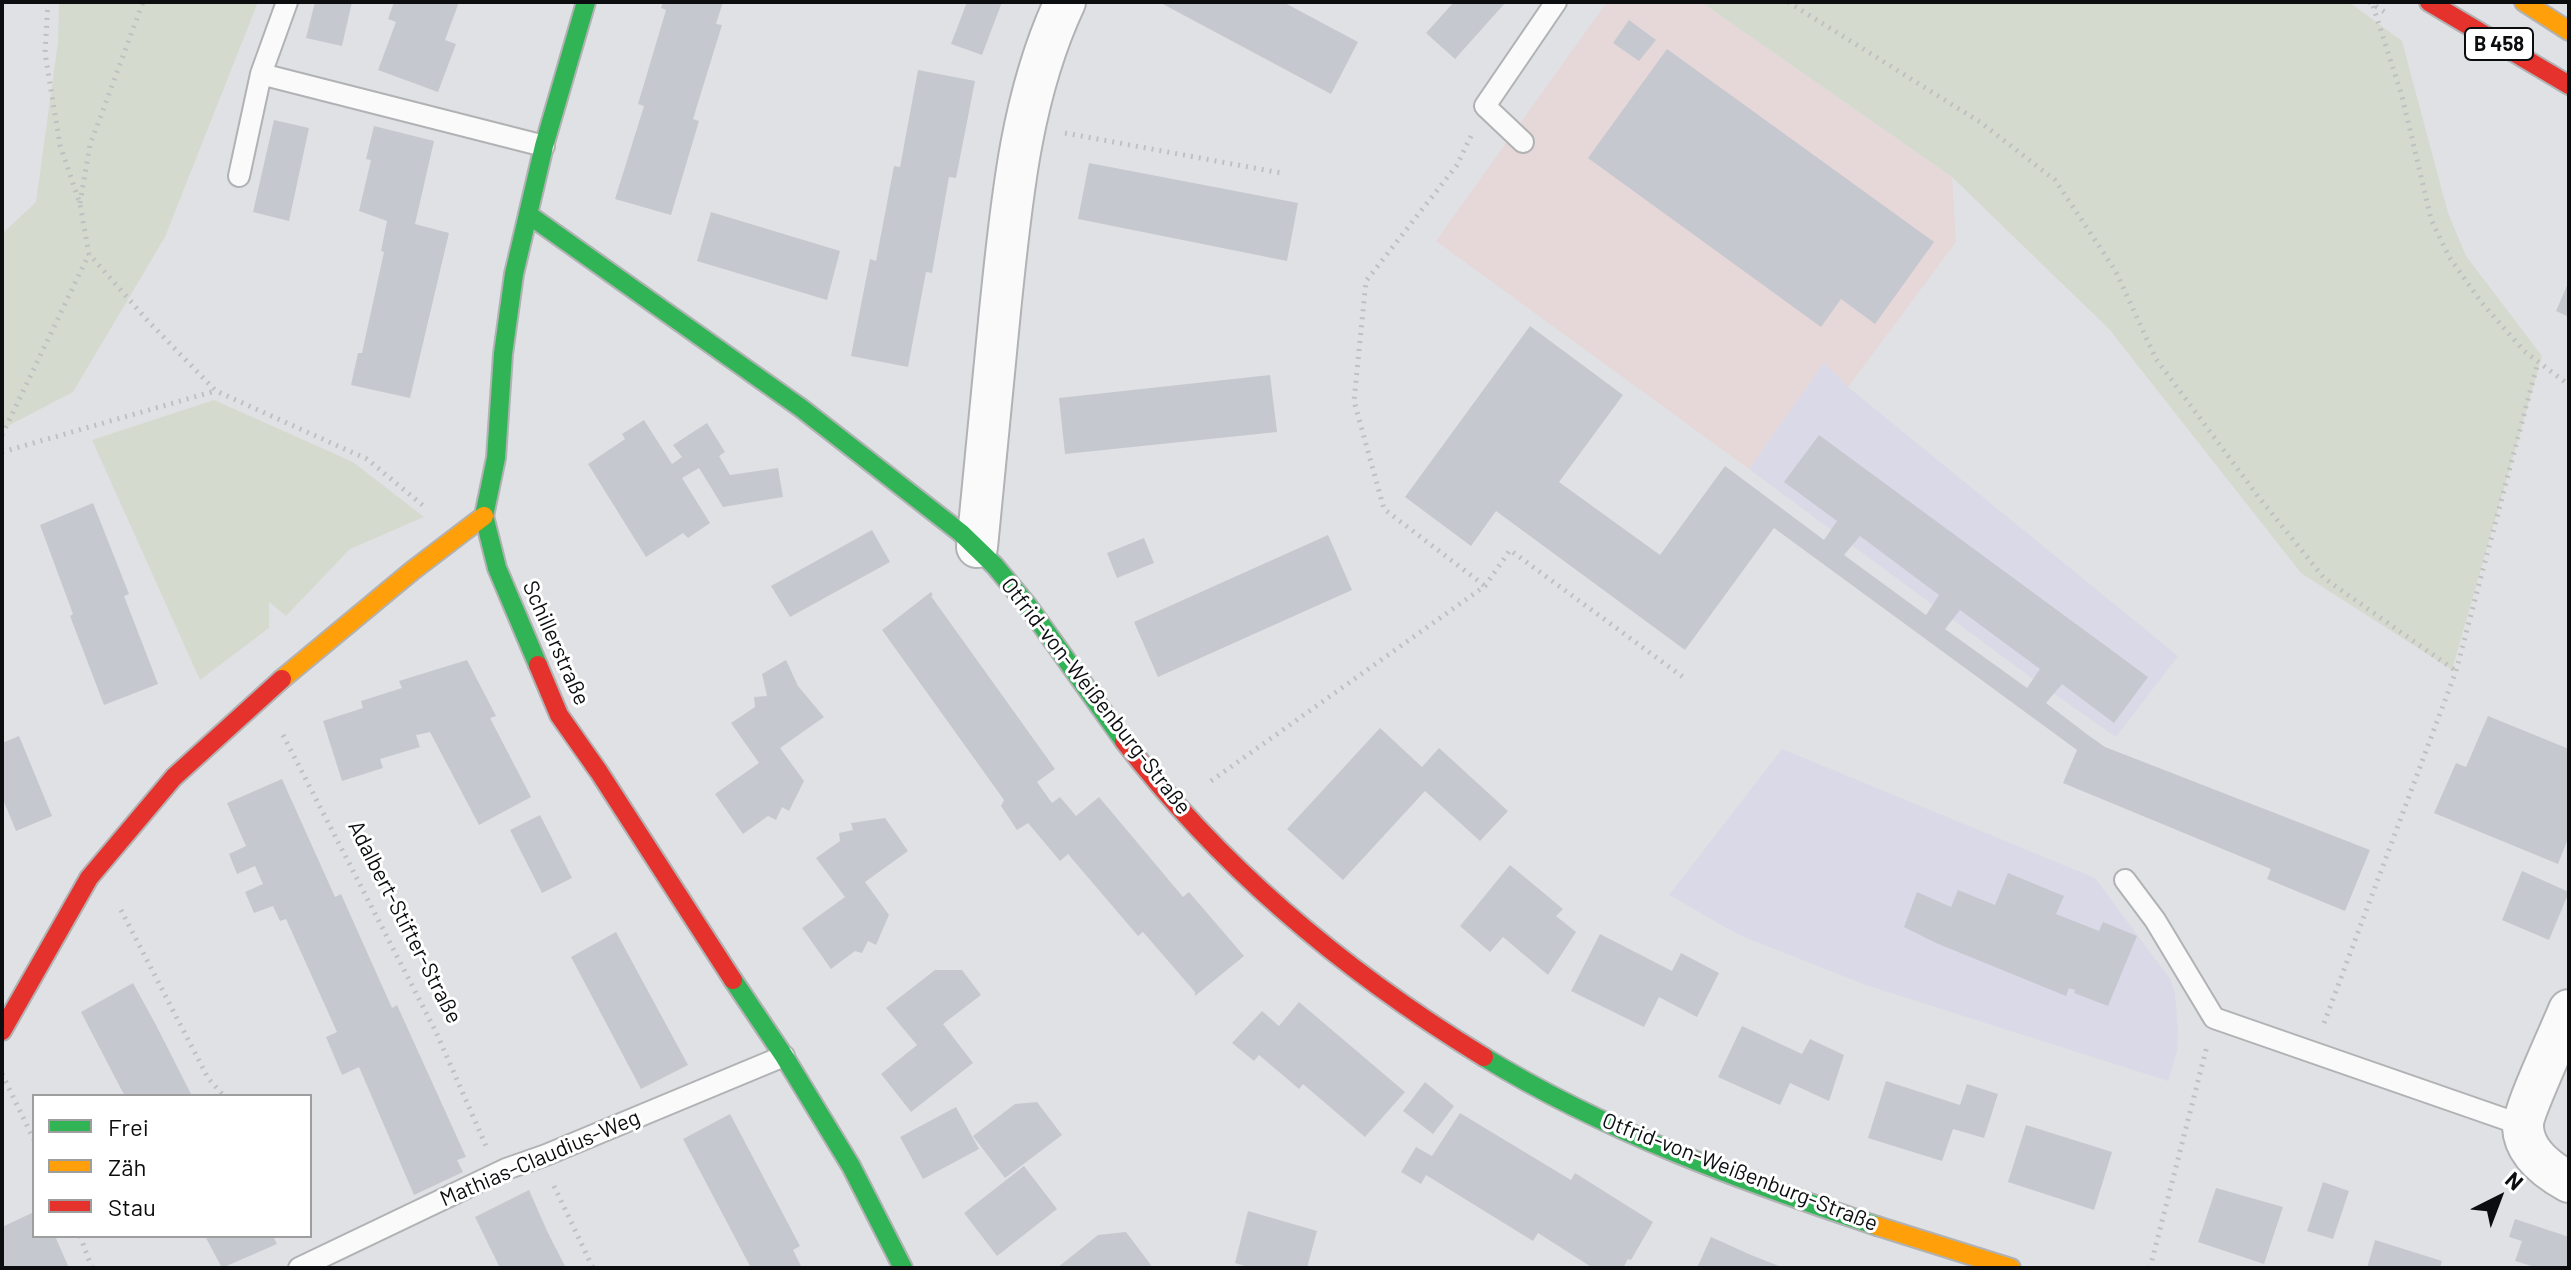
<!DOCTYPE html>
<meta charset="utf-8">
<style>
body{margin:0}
#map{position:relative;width:2571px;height:1270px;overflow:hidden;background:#e0e1e4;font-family:Barlow,sans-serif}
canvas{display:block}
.frame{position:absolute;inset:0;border:4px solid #0c0d0f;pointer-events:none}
.legend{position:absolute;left:32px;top:1094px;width:280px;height:144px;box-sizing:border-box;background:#fff;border:2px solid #9e9e9f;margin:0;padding:10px 14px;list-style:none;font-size:24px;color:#0c0d0f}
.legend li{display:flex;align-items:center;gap:16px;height:40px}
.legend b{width:40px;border:2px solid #9e9e9f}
.north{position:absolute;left:2459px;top:1158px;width:80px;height:80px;-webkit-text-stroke:6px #fff;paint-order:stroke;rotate:42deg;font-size:22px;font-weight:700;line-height:32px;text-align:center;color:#0c0d0f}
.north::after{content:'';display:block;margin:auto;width:28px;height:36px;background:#0c0d0f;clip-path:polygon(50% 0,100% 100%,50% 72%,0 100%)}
</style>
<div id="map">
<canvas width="2571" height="1270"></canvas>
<div class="frame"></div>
<ul class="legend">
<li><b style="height:10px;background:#30b455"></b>Frei</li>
<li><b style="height:10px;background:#ff9f0a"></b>Zäh</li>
<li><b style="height:10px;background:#e5322d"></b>Stau</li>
</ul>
<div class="north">N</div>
</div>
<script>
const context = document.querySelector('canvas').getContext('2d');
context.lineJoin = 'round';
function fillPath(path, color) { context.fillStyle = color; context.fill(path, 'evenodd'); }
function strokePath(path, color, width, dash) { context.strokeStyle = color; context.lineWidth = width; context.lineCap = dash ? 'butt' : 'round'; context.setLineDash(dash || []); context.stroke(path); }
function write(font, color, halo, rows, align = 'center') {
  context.font = font + ' Barlow,sans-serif'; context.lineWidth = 6; context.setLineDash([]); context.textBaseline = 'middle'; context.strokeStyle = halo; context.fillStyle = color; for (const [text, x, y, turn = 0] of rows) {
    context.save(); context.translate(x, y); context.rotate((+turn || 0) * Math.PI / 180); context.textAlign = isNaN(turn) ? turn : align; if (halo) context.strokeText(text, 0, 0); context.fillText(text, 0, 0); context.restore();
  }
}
fillPath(new Path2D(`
 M1607 2H1701L1952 177 1956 242 1848 387 1824 363 1749 469 1436 241Z`), '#e6d7d8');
fillPath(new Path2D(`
 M1824 363 1848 387 2178 656 2116 737 2033 679 1749 469Z
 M1782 749 2095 878 2170 979 2175 993 2178 1030 2177 1051 2168 1081 1866 985 1739 935 1669 895Z`), '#dad9e7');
fillPath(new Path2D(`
 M59 2H258L165 237 73 392 2 429V234L36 202 58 42Z
 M1701 2H2349L2402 41 2448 213 2466 256 2542 356 2452 670 2301 573 2109 329 1952 177Z
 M214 400 353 462 424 517 350 549 286 616 269 602V628L200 680 92 440Z`), '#d5dacf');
fillPath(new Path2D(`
 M315 2H352L342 46 306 38Z
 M394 2H459L445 40 456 44 438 92 378 70 396 22 388 19Z
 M663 2H723L716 24 722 25 693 119 699 121 671 215 615 199 644 106 638 104 666 10 661 8Z
 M967 2H1002L982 55 951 44Z
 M1159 2H1283L1358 42 1331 94Z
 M1454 2H1506L1455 59 1426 33Z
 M1629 20 1656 40 1639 61 1613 43Z
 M1667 49 1934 242 1875 324 1841 299 1821 327 1588 158Z
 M918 70 975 81 956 178 949 177 932 273 926 272 908 367 851 356 870 259 876 261 894 166 900 167Z
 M274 120 309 128 289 221 253 212Z
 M374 126 434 141 415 224 449 233 410 398 351 385 358 353H362L384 252 381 251 387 221 359 211 371 160 366 159Z
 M1089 163 1298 203 1287 261 1078 219Z
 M711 212 840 251 827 300 697 261Z
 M2569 281V317L2556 311Z
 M1530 326 1623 395 1559 482 1660 555 1725 466 1824 540 1837 521 1784 482 1819 435 2148 677 2114 723 2062 684 2046 703 2088 735 2105 747 2370 850 2345 911 2267 879 2271 869 2063 783 2077 750 1774 528 1685 650 1496 511 1471 546 1405 497ZM1860 536 1939 595 1926 615 1844 555ZM1960 610 2040 669 2027 688 1945 629Z
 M1270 375 1277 432 1065 454 1059 398Z
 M644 420 672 464 682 457 673 445 707 423 725 452 719 456 730 475 778 468 783 497 723 507 699 468 682 478 710 523 688 538 683 533 646 557 588 464 625 439 622 434Z
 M93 503 129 594 124 596 158 684 104 705 70 616 73 614 40 525Z
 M872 530 890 562 790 617 771 586Z
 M1328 535 1352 590 1158 677 1134 622Z
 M1144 538 1154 563 1117 578 1107 553Z
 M931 592 933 595 931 596 1055 769 1037 782 1052 803 1060 797 1076 816 1099 797 1183 897 1189 892 1244 956 1195 996V992L1143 932 1138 936 1068 854 1060 861 1028 823 1017 830 1001 806 1004 800 882 630Z
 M467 660 496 716 490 718 531 797 479 825 430 732 416 735 420 747 380 759 383 768 342 781 323 721 363 708 361 701 402 688 399 681Z
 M786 660 798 686 824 717 780 748 804 781 789 811 782 807 776 820 768 816 743 834 715 794 759 763 731 723 755 707 754 697 767 696 762 674Z
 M2488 716 2569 749V836L2558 864 2434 813 2456 763 2466 767Z
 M1380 728 1422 767 1439 748 1508 811 1480 841 1425 791 1343 880 1287 829Z
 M19 736 52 816 16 831 2 797V743Z
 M282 779 335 897 341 894 392 1008 397 1005 466 1157 457 1160 463 1172 414 1195 359 1067 342 1075 326 1037 337 1032 286 919 280 921 273 906 254 913 245 892 263 884 255 866 237 874 229 854 246 846 227 803Z
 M540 815 572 878 542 893 510 830Z
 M885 818 908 851 865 882 889 915 876 945 868 941 862 953 855 951 831 969 802 928 845 897 816 858 840 841 839 833 853 830 851 823Z
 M1510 865 1563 909 1556 916 1576 932 1548 975 1503 937 1490 952 1460 926Z
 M2522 871 2569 892 2549 940 2502 920Z
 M2008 873 2064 896 2056 914 2099 931 2103 922 2137 936 2108 1006 2074 993 2075 990 2069 988 2066 996 1936 943 1904 927 1917 892 1951 907 1958 890 1995 905Z
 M616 932 688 1065 641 1089 571 957Z
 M1600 934 1672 971 1681 953 1719 973 1697 1017 1659 997 1644 1027 1571 991Z
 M935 970H962L981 995 943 1024 973 1063 911 1112 881 1074 917 1045 886 1008Z
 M133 983 156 1025 192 1096H125L121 1089 81 1012Z
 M1299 1002 1405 1092 1365 1137 1303 1084 1299 1089 1259 1055 1254 1061 1232 1043 1262 1011 1279 1026Z
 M1742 1026 1802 1054 1810 1039 1844 1055 1829 1101 1790 1083 1780 1105 1718 1077Z
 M1886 1081 1960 1105 1967 1084 1998 1094 1984 1138 1953 1129 1942 1161 1868 1138Z
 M1425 1082 1454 1106 1433 1134 1403 1111Z
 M1037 1102 1062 1135 1005 1178 973 1136 1015 1104Z
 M956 1107 979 1149 923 1179 900 1137Z
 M1460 1113 1571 1180 1575 1173 1653 1222 1631 1260 1628 1259 1623 1268H1593L1538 1233 1533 1241 1426 1175 1421 1184 1401 1172 1416 1147 1432 1156Z
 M730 1114 800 1246 793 1250 802 1268H751L683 1139Z
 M2026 1125 2112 1152 2094 1210 2008 1182Z
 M1024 1166 1057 1209 997 1256 964 1213Z
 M2323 1182 2349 1191 2333 1239 2307 1231Z
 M2216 1188 2283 1207 2264 1264 2198 1242Z
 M529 1190 548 1233 566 1268H500L475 1217Z
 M1248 1211 1317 1231 1307 1268H1251L1235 1263Z
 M34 1212V1236H55L69 1268H5L2 1262V1227Z
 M2515 1219 2569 1237V1268H2538L2515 1261 2522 1241 2509 1237Z
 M1126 1232 1151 1265 1148 1268H1057L1098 1235Z
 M205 1236H273L277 1244 222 1268Z
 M1711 1237 1751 1255 1784 1268H1697Z
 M2375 1240 2442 1261 2440 1268H2367Z`), '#c6c8d0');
const lane = new Path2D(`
 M261 74 544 146
 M1523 142 1485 106 1556 2
 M239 176 261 74 287 2
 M2125 880 2155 920 2214 1018 2522 1125
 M299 1268 506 1169 546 1155 784 1056`);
const street = new Path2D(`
 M977 547C984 469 992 390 1000 311 1011 206 1020 98 1065 2
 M2569 1010C2561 1030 2522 1113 2523 1127 2524 1153 2549 1171 2569 1182`);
const fast = new Path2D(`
 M529 215 801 408 961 533 995 566 1028 606 1124 741
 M538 665 497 568 484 516 496 458 503 354 514 274 544 146 586 2
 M733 980 784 1056 851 1166 903 1268
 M1484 1057C1606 1132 1742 1181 1877 1226`);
const slow = new Path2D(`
 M2524 2 2569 31
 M282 679 412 571 484 516
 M1877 1226 2011 1268`);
const jam = new Path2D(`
 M2429 2 2569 85
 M538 665 559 715 599 772 733 980
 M1124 741C1222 869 1347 973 1484 1057
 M2 1031 89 878 174 777 282 679`);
strokePath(lane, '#b1b2b4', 24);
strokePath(street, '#b1b2b4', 44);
strokePath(fast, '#b1b2b4', 22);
strokePath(slow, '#b1b2b4', 22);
strokePath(jam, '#b1b2b4', 22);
strokePath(new Path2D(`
 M48 2 45 53 60 145 80 204 89 254 148 321 216 391 367 459 426 508
 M1788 2 1980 122 2055 180 2115 270 2156 359 2257 495 2324 578 2456 671
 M2369 2 2388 14
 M2373 6 2402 96 2431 219 2449 257 2482 303 2524 351 2569 385
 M1065 133 1281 173
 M1471 136 1457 165 1366 281 1354 401 1384 509 1485 586
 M80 203 90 145 143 2
 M2 435 89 254
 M2 452 215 391
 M283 735 436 1032 486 1146
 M1211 781 1485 586 1510 550 1687 680
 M121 910 208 1078 224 1096
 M2324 1023 2456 671 2538 362
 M2 1074 34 1140
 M554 1186 593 1268
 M80 1236 92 1268
 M2150 1268 2207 1046`), '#bfc0c0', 5, [2, 6]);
strokePath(lane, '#fafafb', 20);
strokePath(street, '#fafafb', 40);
strokePath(fast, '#30b455', 18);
strokePath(slow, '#ff9f0a', 18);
strokePath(jam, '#e5322d', 18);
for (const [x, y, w] of [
 [2499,44,68]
]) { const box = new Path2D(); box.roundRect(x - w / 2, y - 16, w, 32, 6); context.fillStyle = '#fff'; context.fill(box); strokePath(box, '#0c0d0f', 2); }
write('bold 20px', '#0c0d0f', null, [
 ["B 458",2499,44]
]);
write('22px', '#0c0d0f', '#fff', [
 ["Schillerstraße",556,643,66],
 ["Otfrid-von-Weißenburg-Straße",1096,696,52],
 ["Adalbert-Stifter-Straße",405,922,63],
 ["Mathias-Claudius-Weg",540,1158,-23],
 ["Otfrid-von-Weißenburg-Straße",1740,1172,21]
]);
</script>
